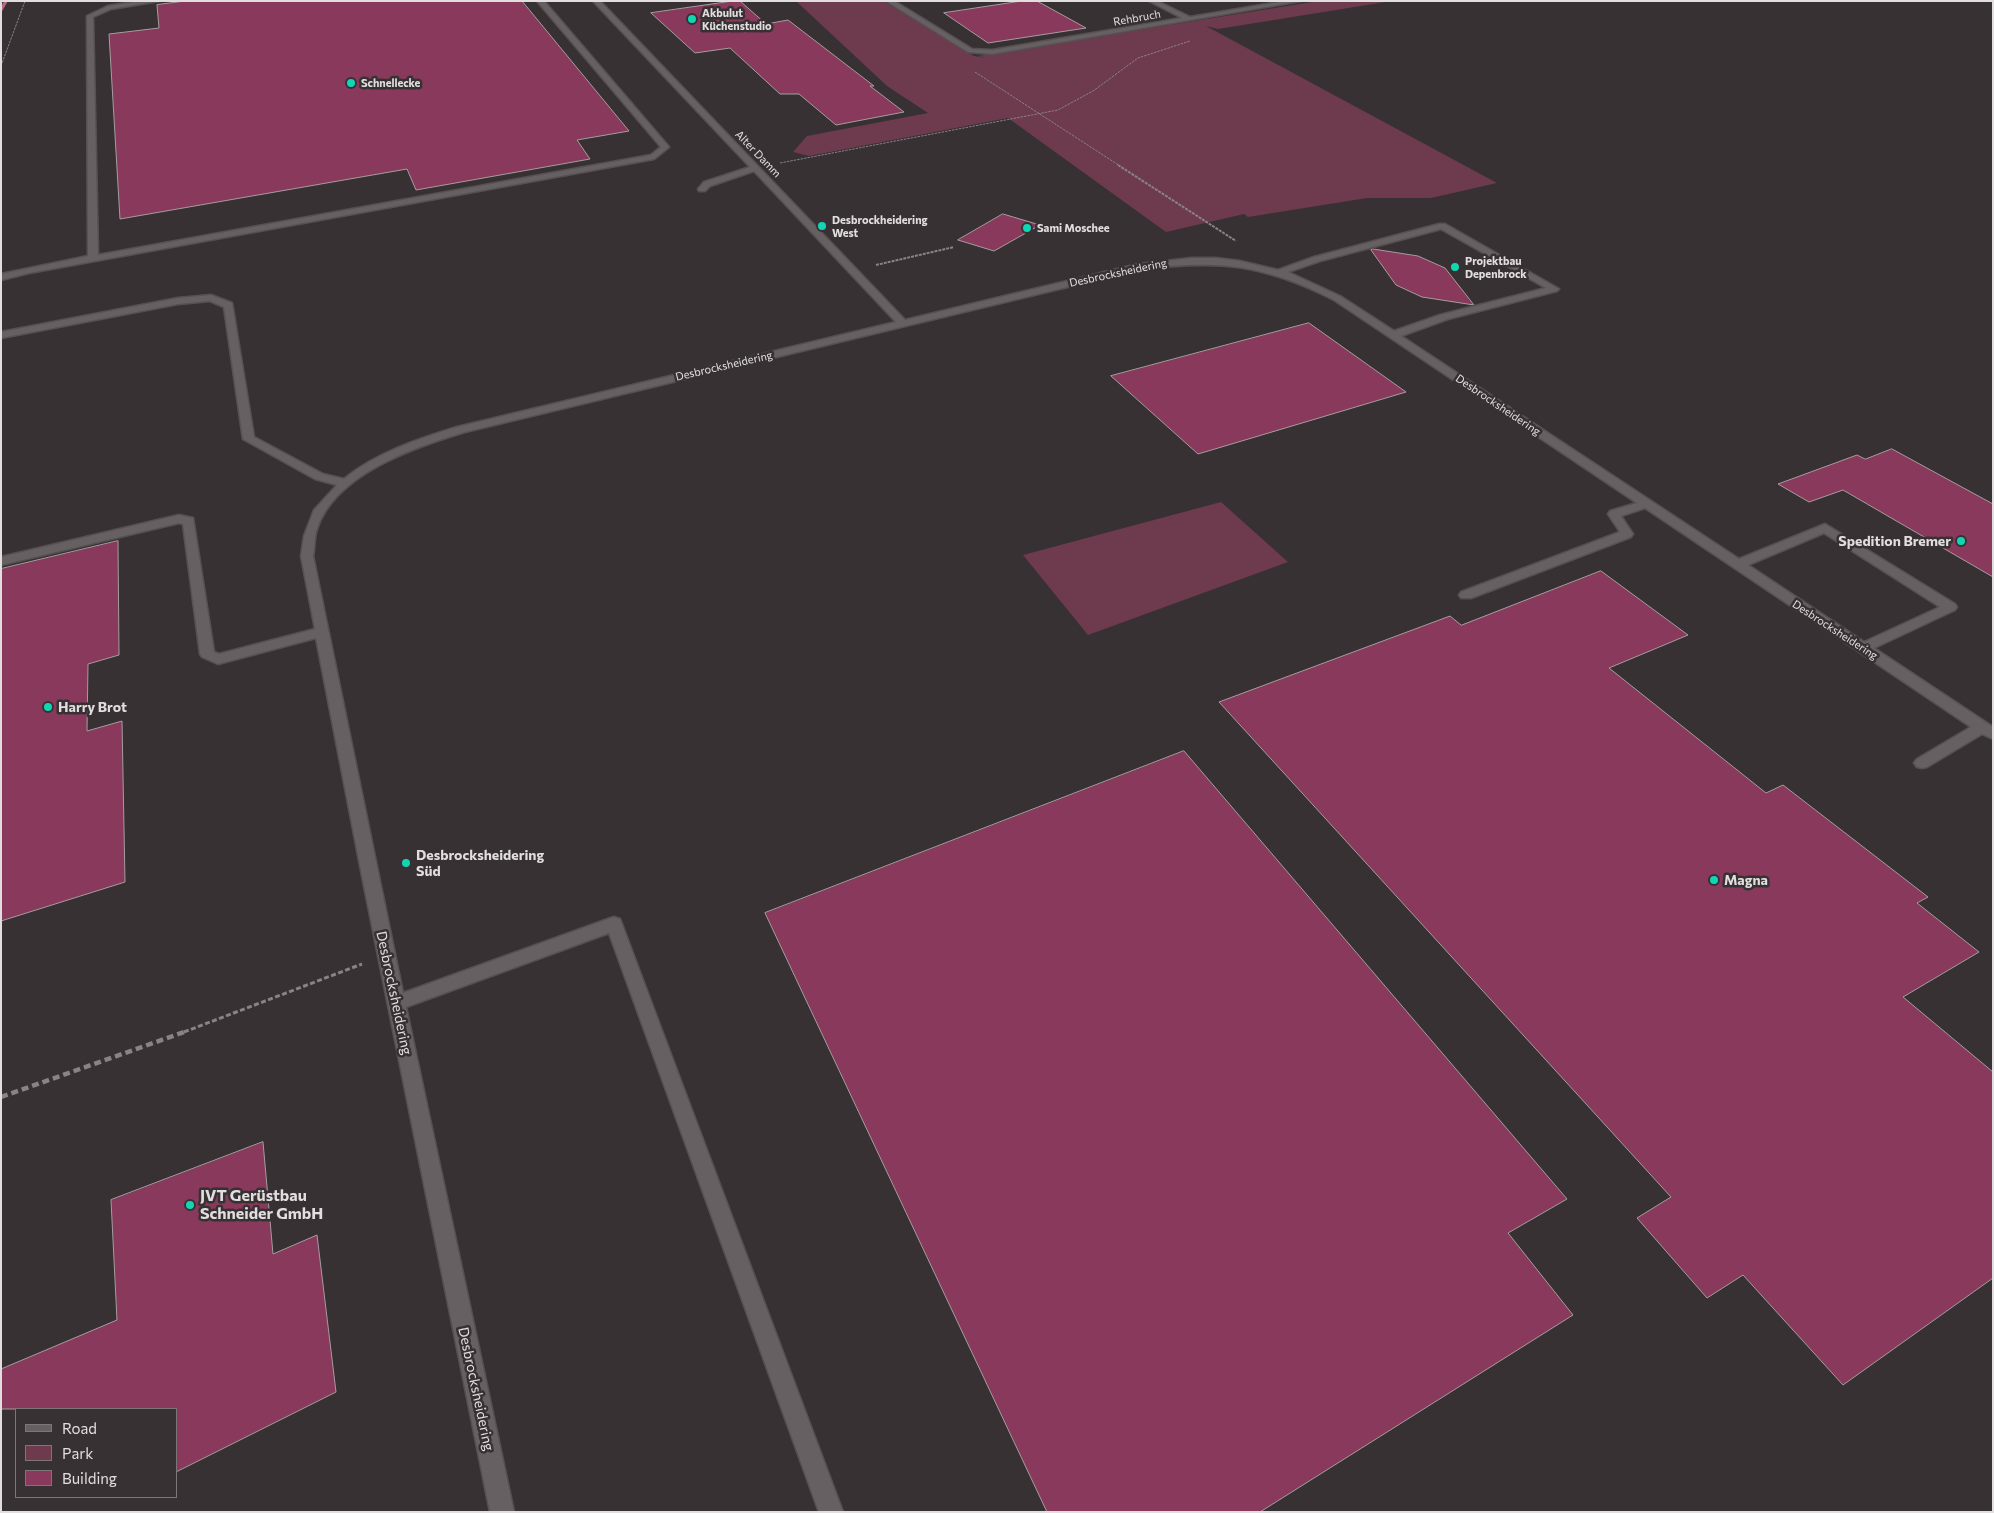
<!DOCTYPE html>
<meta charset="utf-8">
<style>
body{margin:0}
#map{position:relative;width:1994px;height:1513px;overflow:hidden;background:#373133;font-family:Commissioner,sans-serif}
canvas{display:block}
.frame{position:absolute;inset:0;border:2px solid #e2dee0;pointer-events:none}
.legend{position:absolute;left:15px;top:1408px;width:162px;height:90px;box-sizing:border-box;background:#373133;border:1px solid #7b7678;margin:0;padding:6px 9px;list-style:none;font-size:15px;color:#e2dee0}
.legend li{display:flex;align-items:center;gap:10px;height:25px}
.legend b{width:25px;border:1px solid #7b7678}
</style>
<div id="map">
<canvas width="1994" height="1513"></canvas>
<div class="frame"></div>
<ul class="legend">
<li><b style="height:6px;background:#676062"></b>Road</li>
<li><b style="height:14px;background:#6e3a4e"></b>Park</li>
<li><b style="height:14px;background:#89395b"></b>Building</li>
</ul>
</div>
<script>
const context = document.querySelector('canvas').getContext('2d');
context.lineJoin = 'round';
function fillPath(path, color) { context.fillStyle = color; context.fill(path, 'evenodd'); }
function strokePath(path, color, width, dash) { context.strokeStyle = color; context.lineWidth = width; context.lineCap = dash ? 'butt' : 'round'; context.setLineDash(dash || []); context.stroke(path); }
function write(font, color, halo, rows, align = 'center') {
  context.font = font + ' Commissioner,sans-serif'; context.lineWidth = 5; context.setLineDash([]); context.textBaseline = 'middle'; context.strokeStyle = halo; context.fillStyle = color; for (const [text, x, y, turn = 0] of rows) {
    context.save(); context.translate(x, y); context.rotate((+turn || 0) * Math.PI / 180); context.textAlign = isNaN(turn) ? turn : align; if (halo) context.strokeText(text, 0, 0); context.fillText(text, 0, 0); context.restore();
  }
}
fillPath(new Path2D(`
 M796 1H883L974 56 987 58 978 56 1318 1H1392L1218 29 1206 26 1497 183 1431 198H1367L1248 217 1244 214 1166 232 1008 118 809 156 793 152 807 136 928 113 887 86Z
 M1221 502 1288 562 1088 635 1023 555Z`), '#6e3a4e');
fillPath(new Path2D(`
 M4 1H8L1 13V7Z`), '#b68');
const building = new Path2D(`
 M186 1H522L629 131 577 140 590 159 416 190 407 169 120 219 109 34 159 28 157 5Z
 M733 1H740L766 24 788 20 874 86H870L904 112 836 125 799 94H780L730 48 695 53 651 13Z
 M1022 1H1037L1086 28 988 43 944 13Z
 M1003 214 1040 225 994 251 958 240Z
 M1373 249 1418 256 1445 268 1474 305 1422 297 1396 285 1371 250Z
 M1309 323 1406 392 1198 454 1111 376Z
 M1892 449 1993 504V577L1843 490 1809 502 1778 484 1857 455 1865 459Z
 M118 541 119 655 88 664 87 731 122 721 125 882 1 921V569Z
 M1601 571 1688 635 1609 668 1766 793 1783 785 1928 897 1917 903 1979 952 1903 997 1993 1072V1278L1843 1385 1743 1275 1707 1298 1637 1218 1671 1197 1219 702 1450 616 1461 625Z
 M1184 751 1567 1199 1508 1233 1573 1315 1260 1512H1047L765 913Z
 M263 1142 273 1254 317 1235 336 1392 176 1472V1409H1V1369L117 1320 111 1200Z`);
fillPath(building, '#89395b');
strokePath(building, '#a59d9f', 1);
const minor = new Path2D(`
 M140 1H159L111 9 93 17 98 255 651 155 661 147 537 1H544L669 147 654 159 29 273 1 280V274L88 256 87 16 108 6Z
 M593 1H600L905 320 1138 264 1192 258H1216L1240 261 1278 270 1314 257 1439 224H1445L1559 289 1557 291 1448 319 1401 336 1739 559 1825 524 1955 604 1957 607 1955 610 1874 648 1993 727V739L1982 734 1927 767 1922 768 1917 767 1914 763 1917 759 1971 727 1645 508 1621 516 1633 534 1631 537 1471 598H1461L1459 595 1461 592 1620 532 1608 514 1610 511 1637 503 1334 300C1263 264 1216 259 1138 270L465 432C415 447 335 474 317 529 314 537 315 547 313 556L403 993 608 919 614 917 620 919 843 1512H819L609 933 406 1007 514 1512H490L362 876 316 638 218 664 202 657 200 654 183 524 179 523 1 565V557L179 515 193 518 214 652 219 654 315 629 301 556 304 536 314 510 337 485 315 479 243 439 224 307 210 301 178 304 1 338V332L178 298 211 295 232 303 254 437 323 474 344 479C376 453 418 439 457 427L896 322 754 171 710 186 705 191H699L698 189 704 182 750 167ZM1441 229 1546 288 1440 315 1394 331 1340 296 1288 272 1320 261ZM1824 533 1940 607 1864 642 1748 565Z
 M886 1H894L972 49 992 50 1182 18 1149 1H1157L1190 17 1285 1H1301L992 54 968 52Z`);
strokePath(minor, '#565052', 3);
strokePath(new Path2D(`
 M1 66 25 1
 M975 72 1120 166
 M780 163 1058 110 1093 91 1138 58 1190 41`), '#888385', 1, [2.5, 1]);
strokePath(new Path2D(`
 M1118 165 1236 241
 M876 265 954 247`), '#888385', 2, [3, 1]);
strokePath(new Path2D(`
 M184 1032 362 964`), '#888385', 3, [5, 2.5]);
strokePath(new Path2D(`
 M1 1097 187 1031`), '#888385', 4.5, [7, 4]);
fillPath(minor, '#676062');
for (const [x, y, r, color] of [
 [692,19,5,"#13d5b4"],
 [351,83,5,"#13d5b4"],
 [822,226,5,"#13d5b4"],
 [1027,228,5,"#13d5b4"],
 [1455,267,5,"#13d5b4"],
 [1961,541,5,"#13d5b4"],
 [48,707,5,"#13d5b4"],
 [406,863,5,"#13d5b4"],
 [1714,880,5,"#13d5b4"],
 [190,1205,5,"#13d5b4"]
]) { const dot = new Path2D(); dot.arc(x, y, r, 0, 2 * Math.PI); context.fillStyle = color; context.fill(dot); strokePath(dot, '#373133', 2); }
write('bold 11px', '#e2dee0', '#373133', [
 ["Akbulut",702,13],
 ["Küchenstudio",702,26],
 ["Schnellecke",361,83],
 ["Desbrockheidering",832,220],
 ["West",832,233],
 ["Sami Moschee",1037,228],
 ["Projektbau",1465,261],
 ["Depenbrock",1465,274]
], 'left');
write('11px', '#e2dee0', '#373133', [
 ["Rehbruch",1137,18,-10],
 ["Alter Damm",758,154,46],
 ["Desbrocksheidering",1118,273,-12],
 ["Desbrocksheidering",724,366,-13],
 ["Desbrocksheidering",1498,405,34],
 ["Desbrocksheidering",1835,630,33]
]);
write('bold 14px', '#e2dee0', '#373133', [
 ["Spedition Bremer",1951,541,"right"],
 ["Harry Brot",58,707],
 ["Desbrocksheidering",416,855],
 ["Süd",416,871],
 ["Magna",1724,880]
], 'left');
write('14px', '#e2dee0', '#373133', [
 ["Desbrocksheidering",394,993,78],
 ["Desbrocksheidering",476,1389,78]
]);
write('bold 16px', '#e2dee0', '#373133', [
 ["JVT Gerüstbau",200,1196],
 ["Schneider GmbH",200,1214]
], 'left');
</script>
